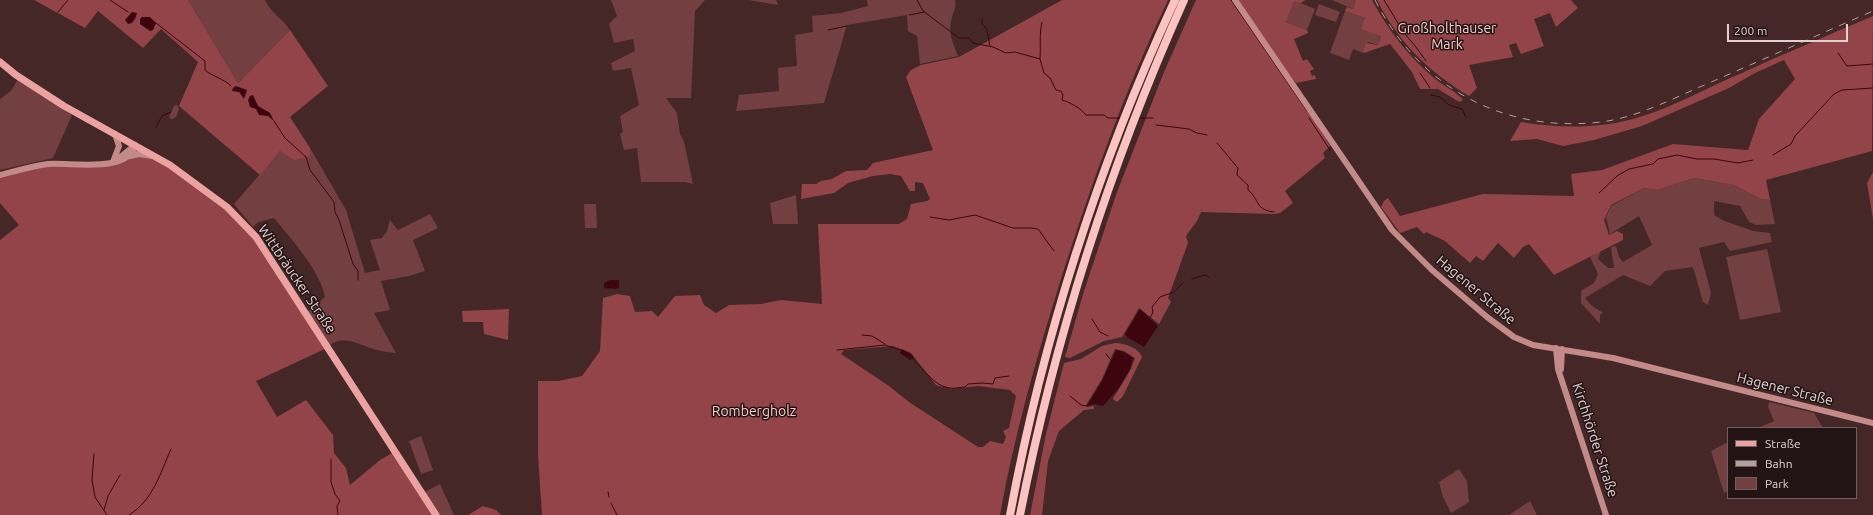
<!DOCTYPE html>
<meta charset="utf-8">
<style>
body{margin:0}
#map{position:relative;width:1873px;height:515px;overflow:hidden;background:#452727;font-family:Ubuntu,sans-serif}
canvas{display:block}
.legend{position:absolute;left:1727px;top:427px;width:130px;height:72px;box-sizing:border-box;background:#221414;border:1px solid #6f5f5f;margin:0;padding:5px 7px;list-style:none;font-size:12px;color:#e3cfcf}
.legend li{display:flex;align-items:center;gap:8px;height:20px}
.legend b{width:20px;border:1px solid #6f5f5f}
.scale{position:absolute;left:1727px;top:24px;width:121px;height:18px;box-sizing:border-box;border:2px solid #e3cfcf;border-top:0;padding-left:5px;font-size:12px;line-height:14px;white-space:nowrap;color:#e3cfcf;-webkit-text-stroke:3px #221414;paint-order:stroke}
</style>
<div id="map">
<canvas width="1873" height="515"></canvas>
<ul class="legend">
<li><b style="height:5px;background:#eda2a2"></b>Straße</li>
<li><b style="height:5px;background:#b59e9e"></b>Bahn</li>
<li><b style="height:11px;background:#743f41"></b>Park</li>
</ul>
<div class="scale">200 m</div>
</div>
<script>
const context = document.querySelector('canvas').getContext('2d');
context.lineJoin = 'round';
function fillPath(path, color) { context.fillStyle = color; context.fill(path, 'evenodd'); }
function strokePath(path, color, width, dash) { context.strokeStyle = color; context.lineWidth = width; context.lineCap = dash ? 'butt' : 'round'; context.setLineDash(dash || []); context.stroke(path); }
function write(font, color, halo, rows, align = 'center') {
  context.font = font + ' Ubuntu,sans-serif'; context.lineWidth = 3; context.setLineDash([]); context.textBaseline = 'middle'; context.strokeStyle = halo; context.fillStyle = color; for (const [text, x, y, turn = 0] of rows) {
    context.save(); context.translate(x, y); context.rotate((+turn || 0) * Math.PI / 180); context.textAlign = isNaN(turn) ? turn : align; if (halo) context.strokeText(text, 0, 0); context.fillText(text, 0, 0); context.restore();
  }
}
fillPath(new Path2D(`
 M188 0H265C272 14 281 17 290 30L238 83Z
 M611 0H705L695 11 691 98H666L677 113 680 134 684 142 693 184 685 182H641L637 148 624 150 620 134 623 132 620 116 639 105 631 68 613 71 611 63 635 51 633 39 614 43 609 24 617 16Z
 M749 0H776L778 5Z
 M867 0H955C957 8 952 14 951 22 948 34 954 45 958 56L920 64 917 36 908 31 907 15 847 25 824 103 736 111 739 95 779 91 778 68 797 66 795 35 813 32 812 16 841 13 868 6Z
 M1294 0 1315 9 1307 30 1286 22Z
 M1332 0H1356L1353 9Z
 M1319 4 1340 12 1336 22 1315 15Z
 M1345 11 1365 18 1381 36 1378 45 1368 42 1364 53 1353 49 1349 60 1330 53Z
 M18 79 72 115 53 158 0 170V99L11 91Z
 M177 105 179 109 176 117 172 119 169 117 174 106Z
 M310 148 346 210 365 273 380 270 370 240 382 238 387 231 390 220 398 230 430 214 438 228 413 240 425 271 409 276 381 281 390 310 374 313 396 353C390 352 383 352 377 350 361 346 341 332 327 348L305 314 325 297C320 270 291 239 274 218L258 222 253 227 234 204 280 151 310 156Z
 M1694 178 1734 185 1761 199 1770 200 1775 224 1756 225 1749 222 1740 206 1714 201V215L1722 220 1753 231 1770 233 1772 242 1730 251 1724 242 1699 248 1711 293 1708 305 1703 302 1693 267 1665 271 1650 286 1623 275 1585 298 1591 305 1603 313 1600 315V324L1581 303V291L1594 283 1598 274 1590 257 1601 250 1598 259 1608 268H1614L1611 247 1616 246 1619 257 1623 262 1652 245 1639 216 1610 234 1606 217 1611 206 1644 188 1657 190Z
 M796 195 798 224H773L770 203Z
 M584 204H596L597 228H585Z
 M1767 249 1781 312 1740 320 1726 257Z
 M1769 402 1814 413 1823 428H1758L1774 421 1768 407Z
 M421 436 433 470 421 474 409 441Z
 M1728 442V491L1724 493 1711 451Z
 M1459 469 1467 481 1469 502 1451 513 1443 497 1439 482Z
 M440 484 454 515H436L421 494Z
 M1530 501 1537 515H1509Z`), '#743f41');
fillPath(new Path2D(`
 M34 0H188L238 83 290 30 328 86 290 117 310 148V156L294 160 280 151 260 175 179 106 198 62 161 29 143 48 98 11 85 28Z
 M1062 0H1168C1125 90 1091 184 1061 279 1037 356 1014 435 1000 515H542L538 455V381H558L582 376 600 351 603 298 617 294 630 296 635 312 652 311 658 317 675 296 700 295 704 305 716 313 729 305 761 304 781 300 822 304 818 224H899L907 219 911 204 927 201 930 199 923 183 915 182V191H910L901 176 890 174 873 176 848 183 834 193 801 199 802 184H816L821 181 832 179 846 171 867 170 873 163 933 150 906 77 911 70 921 65 959 57ZM893 346 911 353 936 385 951 389 978 386 1010 390 1016 396 1009 428 1003 431 1006 437 1003 444 990 441 983 447H978L909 402 889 386 841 354 844 350Z
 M1196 0H1231L1306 107 1330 146 1323 153 1325 158 1285 191 1293 203 1280 213 1274 214 1201 212 1197 221 1186 236 1188 243 1168 298 1171 302 1159 324 1139 308 1122 337 1104 341 1070 358 1065 357 1084 291 1117 192 1164 72Z
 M1235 0H1306L1300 3 1294 1 1286 22 1307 30 1308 33 1294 39 1303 61 1307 59 1314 69 1310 71 1312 76 1315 75 1316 79 1296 83 1275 59Z
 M1356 0H1372C1388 30 1408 56 1434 78 1443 86 1456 91 1463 100L1459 102 1438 89H1420L1412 72 1390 44 1364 53 1363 51 1366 43 1378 45 1381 36 1361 29 1365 18 1345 11 1347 7 1353 9Z
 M1377 0H1571L1578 8 1556 27 1550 13 1534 19 1544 46 1521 54 1516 43 1509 45 1513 57 1469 65 1477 88 1469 96C1429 72 1398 42 1377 0Z
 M1873 16 1872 151 1766 180 1770 200 1761 199 1734 185 1694 178 1657 190 1644 188 1611 205 1604 220 1609 235 1617 231 1623 234V240L1554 275 1529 244 1523 247 1514 258 1498 243 1483 261 1476 256 1470 263 1445 241 1426 232 1424 234 1417 227 1400 233 1381 207 1384 201 1388 198 1400 216 1483 194 1574 196 1571 174 1602 170 1673 144 1748 150 1759 119 1795 79 1784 60 1755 73 1729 88 1642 126 1594 140 1563 146 1537 139 1510 141 1521 122C1558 128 1596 129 1633 119 1670 109 1706 88 1742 73 1785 53 1829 35 1873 16Z
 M135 145 207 192 256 237 327 348 256 381 277 417 306 400 333 435 334 453 346 468 350 485 380 460 394 452 436 515H0V240L19 225 0 203V175L31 167 105 164Z
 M1873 172V219L1867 183Z
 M509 309 508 340 484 334 483 322H463L462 311Z
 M1115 343C1124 343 1139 348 1142 357L1123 396 1117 402 1113 399 1114 397 1131 369 1135 358 1124 351 1115 349 1102 379 1086 405 1087 407 1094 406V409L1084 410 1059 431 1048 461 1042 515H1030L1046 434 1064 363 1081 359 1102 346Z
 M483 506 496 510 501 515H468Z`), '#934448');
fillPath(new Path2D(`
 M132 12 137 13 135 19 132 23 128 24 125 20Z
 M142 17H150L156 23 153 30 150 31 140 24V19Z
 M236 86 247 90 244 99 239 92 232 91 233 88Z
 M253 95 258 106 270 113 274 121 268 116 259 115 256 109 250 107 248 100 250 96Z
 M610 280H619V288L615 289 604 288V283Z
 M1140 309 1158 326 1144 347 1127 337 1125 334Z
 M902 349 911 354 914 358 910 360 900 353Z
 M1116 350 1124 352 1133 358 1130 369 1119 388 1103 406 1094 404 1087 406 1103 379Z`), '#3d050d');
strokePath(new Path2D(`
 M110 0 128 12
 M917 0 923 11 959 38H969L973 43 993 47 1006 53 1015 52 1040 59 1044 73 1050 78 1056 90 1061 91 1063 95 1062 100C1069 102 1081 108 1086 115H1104L1108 118H1120
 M1231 0 1307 111
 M1384 0 1404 33 1416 47 1426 61
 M58 12 68 0
 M909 15 925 12
 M982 19V24C989 29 988 38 990 46
 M156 23 205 61V70C213 77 223 78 231 86
 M828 30 847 26
 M1838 53 1847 66 1873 64
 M1040 59C1041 46 1039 34 1042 22
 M1420 73 1430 88
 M1431 95 1440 97 1449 105 1462 109 1466 117
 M1139 118H1153
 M1309 118 1330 150
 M274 121 285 138 306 157 310 170 334 202 335 212 339 220 353 264 358 271V280
 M1156 125 1189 129 1197 133 1207 135
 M156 127 162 116 171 112
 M1217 143 1238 168 1237 175 1248 185V190C1260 200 1255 210 1274 212
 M1773 155 1791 144 1795 136 1834 94 1842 90 1873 88
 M1599 193 1617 176 1629 169 1653 164 1658 159 1677 155 1697 159H1714L1738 163 1753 160
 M930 217 949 220 975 215 1013 228H1031L1038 229 1054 251
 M1192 279 1205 275 1209 277
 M1150 318 1153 312 1152 307 1160 297 1174 292 1183 283
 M1092 319 1100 332 1108 336
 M862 335 872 336 885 344
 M837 350 885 345 901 350
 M1106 354 1111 360
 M911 358C924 368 933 386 950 388 955 389 960 387 965 387L968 384 982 383 993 384 995 378 1009 376
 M1070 396 1081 405 1087 406
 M94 454 92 480 95 497 107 515
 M331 459V482L335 494 340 501 337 506 338 515
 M608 492 609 497
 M611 503 617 515
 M104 510 108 496 120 475
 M129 515C153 500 160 474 171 449`), '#3d050d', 1);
strokePath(new Path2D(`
 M1235 0 1392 230 1432 270 1487 317 1514 337 1533 345 1613 358 1873 423
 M130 156 139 154 152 156
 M118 159 135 145
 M113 162 119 146 115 134
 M0 175C16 171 32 166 48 164 70 162 128 174 135 145
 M1556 348 1558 369 1606 515
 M1561 369 1562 349`), '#c48a8a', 6);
strokePath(new Path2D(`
 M0 62 16 75 64 106 170 165 227 207 256 237 436 515`), '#eda2a2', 7);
strokePath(new Path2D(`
 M1010 515C1043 337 1099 164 1175 0
 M1020 515C1055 337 1110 165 1184 0`), '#fbc4c3', 8);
strokePath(new Path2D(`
 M1375 0C1417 83 1496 130 1590 123 1632 121 1671 99 1709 83 1764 59 1818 35 1873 11`), '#b59e9e', 1, [7, 7]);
write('14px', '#f9c9c9', '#221414', [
 ["Großholthauser",1447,28],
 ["Mark",1447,44],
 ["Rombergholz",754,411]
]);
write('14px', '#e3cfcf', '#221414', [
 ["Wittbräucker Straße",297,279,56],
 ["Hagener Straße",1476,290,40],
 ["Hagener Straße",1785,389,14],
 ["Kirchhörder Straße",1595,440,72]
]);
</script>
